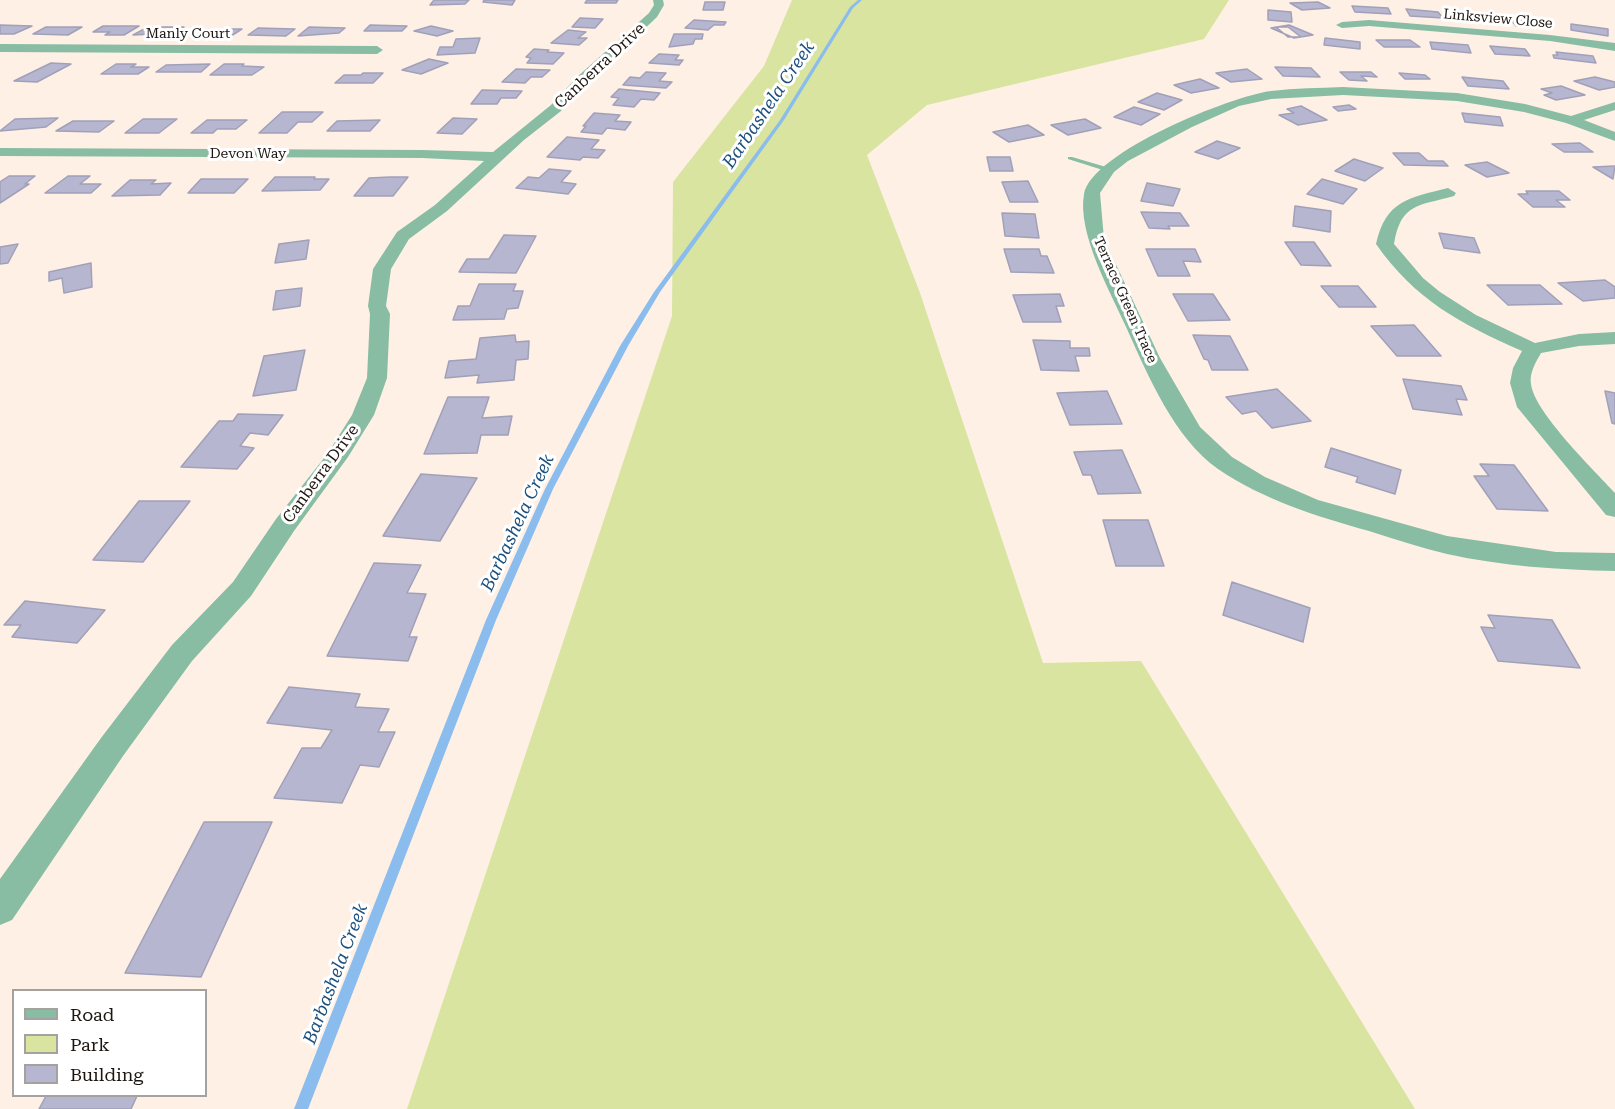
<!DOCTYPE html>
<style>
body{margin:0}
#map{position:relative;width:1615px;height:1109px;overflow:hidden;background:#fff0e5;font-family:"Roboto Serif",serif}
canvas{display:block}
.legend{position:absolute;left:12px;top:989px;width:195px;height:108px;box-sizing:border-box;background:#fff;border:2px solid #a5a19f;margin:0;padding:8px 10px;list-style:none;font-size:18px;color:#1d150f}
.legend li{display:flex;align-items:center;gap:12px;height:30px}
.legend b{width:30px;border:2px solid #a5a19f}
</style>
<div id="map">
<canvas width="1615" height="1109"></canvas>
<ul class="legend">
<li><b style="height:8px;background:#88bda3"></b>Road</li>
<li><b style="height:16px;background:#d8e4a0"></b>Park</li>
<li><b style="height:16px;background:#b7b6d0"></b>Building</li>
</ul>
</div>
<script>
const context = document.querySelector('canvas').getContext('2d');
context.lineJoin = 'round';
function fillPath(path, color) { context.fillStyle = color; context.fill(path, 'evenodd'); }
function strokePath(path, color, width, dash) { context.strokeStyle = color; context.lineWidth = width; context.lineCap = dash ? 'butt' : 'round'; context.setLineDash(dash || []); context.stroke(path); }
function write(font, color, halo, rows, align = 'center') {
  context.font = font + ' "Roboto Serif",serif'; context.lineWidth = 6; context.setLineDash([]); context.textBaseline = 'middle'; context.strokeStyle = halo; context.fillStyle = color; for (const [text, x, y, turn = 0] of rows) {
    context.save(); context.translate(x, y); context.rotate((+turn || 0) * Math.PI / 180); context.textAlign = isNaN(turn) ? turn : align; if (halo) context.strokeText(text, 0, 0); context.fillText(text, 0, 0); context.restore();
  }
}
fillPath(new Path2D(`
 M792 0H1229L1204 39 927 105 867 155 920 293 1043 663 1141 661 1415 1109H407L672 316 673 182 764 66Z`), '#d8e4a0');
fillPath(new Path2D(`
 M858 0H862L853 8 784 120 660 292 628 346 553 489 496 620 308 1109H294L486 620 545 489 620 346 654 292 780 120 850 7Z`), '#8abcee');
const building = new Path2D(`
 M434 0H469L465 4 430 5Z
 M484 0H515L512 5 483 2Z
 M587 0H618L616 3H585Z
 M705 2H725L723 10H703Z
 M1318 2 1330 8 1302 10 1290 3Z
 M1352 6 1388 8 1391 14 1355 12Z
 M1406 9 1438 12 1443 18 1410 16Z
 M1268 10 1291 12 1292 22 1268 20Z
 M1455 13 1489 16 1495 23 1459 20Z
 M580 18 603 19 595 28 572 27Z
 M694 20 726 22 724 25H714L708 30 685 28Z
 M1511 20 1547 22 1553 28 1516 26Z
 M1571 24 1608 29V36L1571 30Z
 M0 25 32 26 14 34H0Z
 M370 25 407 26 402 31H364Z
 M1289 25 1313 35 1294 38 1271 28Z
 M103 26H139L124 35H105L110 32H93Z
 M431 26 453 31 437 36 414 31Z
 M46 27H82L68 35 33 34Z
 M148 27H184L175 33 133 35Z
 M309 27 345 28 339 33 298 36Z
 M1276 27H1288L1301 37H1288Z
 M258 28 295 29 286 36 248 35Z
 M206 29H242L231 36H196Z
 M568 30 586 32 578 38H587L579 45 551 43Z
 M674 34H703L702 39H695L693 44 669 47Z
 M480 38 475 53 437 55 440 47H453L456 39Z
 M1325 38 1360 42V49L1324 45Z
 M1376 40H1410L1420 47H1384Z
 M1430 42 1468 45 1471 53 1432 49Z
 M1490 46 1525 49 1530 56 1495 54Z
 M534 49 549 50 547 52 564 53 553 64 527 63 531 58 526 57Z
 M1556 52 1593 56 1596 63 1554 58 1553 55H1558Z
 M659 54 679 55 675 60H683L679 65 649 63Z
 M429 59 448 63 421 74 402 70Z
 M51 63 71 64 37 82 14 81Z
 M116 64H136L131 67H149L138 74H101Z
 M210 64 201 72H156L166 65Z
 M224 64H244L242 66 264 67 252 75H210Z
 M1275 67 1311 68 1320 77 1283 76Z
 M516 69 550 70 542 77H531L525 83 502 82Z
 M1247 69 1262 79 1231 82 1216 73Z
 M646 72 666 73 659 81 672 82 666 88 623 85 630 77 640 78Z
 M1340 72H1371L1377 77 1361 76 1367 81 1349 80Z
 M363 73H383L373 83H335L344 75H361Z
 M1399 73 1425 75 1430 79H1405Z
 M1462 77 1503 81 1509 89 1468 86Z
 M1595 77 1615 82V87L1599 90 1574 81Z
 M1200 79 1219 88 1191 93 1174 85Z
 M1561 86 1585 95 1556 100 1544 95 1552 93 1541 89Z
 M619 89 660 93 654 100 641 99 634 107 613 105 619 98 611 97Z
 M482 90 522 91 516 98H501L497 104H471Z
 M1157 93 1182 100 1164 110 1138 102Z
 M1349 105 1356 109 1338 111 1333 107Z
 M1301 106 1327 120 1298 125 1279 115 1294 113 1287 109Z
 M1134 107 1160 114 1141 125 1114 117Z
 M282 112H323L312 122H298L287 133H259Z
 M594 113 620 115 615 121 631 122 625 130 607 128 602 134 581 132 586 126H583Z
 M1462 113 1500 117 1503 126 1465 122Z
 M58 118 46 127 0 131 15 119Z
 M453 118 477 119 462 134 437 133Z
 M143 119H177L159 133H125Z
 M1085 119 1101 128 1068 135 1051 125Z
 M207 120H247L236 129H217L213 133H191Z
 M380 120 370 131H327L337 121Z
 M73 121H114L99 132 56 131Z
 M1028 125 1044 135 1009 142 993 132Z
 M567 137 599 140 591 149 605 150 598 158 583 157 580 160 547 157Z
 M1217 141 1240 148 1218 159 1195 152Z
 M1580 143 1593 152H1564L1552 144Z
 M1393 153H1419L1428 161H1443L1448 166 1404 165Z
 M987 157H1010L1013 171H990Z
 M1354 159 1383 168 1365 181 1335 171Z
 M1487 162 1509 173 1487 177 1465 165Z
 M1615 166 1613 179 1593 167Z
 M549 169 571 171 561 182 576 184 568 194 516 188 528 177 539 178Z
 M9 176H35L25 184H29L0 203V182Z
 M68 176H90L80 184H101L91 193H45Z
 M275 177H315L314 179H329L320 190 262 191Z
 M390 177H408L393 196H354L369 178Z
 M201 179H248L234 193H188Z
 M1322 179 1357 189 1343 204 1307 194Z
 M130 180H156L151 184 171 183 160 195 112 196Z
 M1028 181 1038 202H1010L1002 182Z
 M1147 183 1180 189 1173 206 1141 201Z
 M1526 191H1559L1570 200H1556L1565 207H1533L1518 194H1528Z
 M1295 206 1331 211 1330 232 1293 226Z
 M1141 212 1180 213 1189 226H1168L1170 229 1149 228Z
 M1002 213 1035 214 1039 238 1005 236Z
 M1439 233 1474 238 1480 253 1444 248Z
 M504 235 536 236 516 273 459 272 467 259H489Z
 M309 240 306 259 275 263 279 244Z
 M1285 242H1314L1331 266 1301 265Z
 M18 244 8 263 0 264V247Z
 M1004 249H1039L1041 256H1047L1054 273 1011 272Z
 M1146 249H1195L1201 262 1183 261 1190 276H1158Z
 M91 263 92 287 64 293 62 278 49 281V272Z
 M1605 280 1615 287V298L1583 301 1558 283Z
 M479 284H516L513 291H523L518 308 507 309 504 319 453 320 458 306H470Z
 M1487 285H1540L1562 304 1508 305Z
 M1321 286H1358L1376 307H1339Z
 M302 288 300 306 273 310 276 291Z
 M1060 294 1064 306H1056L1061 322H1023L1013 295Z
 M1173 294H1213L1230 320 1188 321Z
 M1414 325 1441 356H1397L1371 326Z
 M515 335 516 342 529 341 528 359 516 360 514 380 477 383 479 375 445 378 449 361 476 359 480 338Z
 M1193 335 1230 336 1248 370H1212L1208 360 1204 359Z
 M1033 340 1070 341V348H1089L1090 356H1075L1079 371 1041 370Z
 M305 350 296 390 253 396 264 356Z
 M1403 379 1461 386 1467 400 1456 399 1462 415 1413 409Z
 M1277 389 1311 421 1272 428 1256 411 1242 414 1226 397Z
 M1107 391 1122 424 1070 425 1057 393Z
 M1605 391 1615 393V424L1612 423Z
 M448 397H489L482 418 512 416 508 435H481L477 453 424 454Z
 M238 414 283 415 268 435 250 433 240 446 254 448 237 469 181 467 219 421H233Z
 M1331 448 1401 470 1395 494 1356 482 1358 477 1325 467Z
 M1122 450 1141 493 1098 494 1091 475H1083L1074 452Z
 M1480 464 1514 465 1548 511 1497 509 1474 476H1489Z
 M421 474 477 478 440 541 383 536Z
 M139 501H190L143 562 93 560Z
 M1103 520H1148L1164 566H1116Z
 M374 563 421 565 407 593 426 594 409 637H417L408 661 327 656Z
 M1232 582 1310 608 1303 642 1223 615Z
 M25 601 105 610 77 643 12 637 21 625H4Z
 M1488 615 1552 620 1580 668 1498 661 1481 627 1495 628Z
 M289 687 360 694 355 707 389 709 378 732H395L379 767 360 765 342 803 274 798 302 748H321L332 730 267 723Z
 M204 822H272L201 977 125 973Z
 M46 1096H137L131 1109H39Z`);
fillPath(building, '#b7b6d0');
strokePath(building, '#a1a0b9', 1.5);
fillPath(new Path2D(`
 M1068 157H1072L1113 169 1106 171 1068 159Z`), '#88bda3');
fillPath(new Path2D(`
 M653 0H663L664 5 657 17 587 83 561 111 524 140 447 211 409 239 391 269 386 306 390 314 387 378 374 415 348 457 294 531 251 596 192 661 123 756 12 920 0 925V879L101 738 172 645 233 582 276 519 328 453 352 415 367 378 370 314 368 306 373 269 397 232 435 205 484 161 422 158 0 156V148L422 150 493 152 551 105 577 77 649 13 654 5Z
 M1369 20 1550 35 1615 43V51L1550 41 1369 26 1342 28 1336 25 1342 22Z
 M0 44 377 46 383 50 377 54 0 52Z
 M1343 87 1457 93 1525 104 1571 116 1615 102V110L1584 120 1615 132V141L1566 123 1524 112 1457 101 1343 95 1271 99 1239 106 1192 127 1128 161 1114 172 1100 193 1104 239 1160 358 1200 427 1232 457 1265 477 1318 500 1447 536 1556 552 1615 553V571C1559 570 1502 566 1447 554 1421 548 1395 539 1369 531 1315 516 1264 500 1218 469 1175 439 1148 376 1127 329 1111 293 1077 234 1084 194 1092 152 1231 96 1271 91 1295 88 1319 88 1343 87Z
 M1448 188 1456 193 1454 196C1418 206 1401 203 1394 244L1423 278 1440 292 1476 315 1535 343 1579 334 1615 332V344L1579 346 1541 353C1536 362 1529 373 1531 384 1534 412 1594 470 1615 493V517L1606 515 1517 407 1510 383 1513 368 1522 351C1461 324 1415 300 1376 244 1386 200 1409 198 1448 188Z`), '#88bda3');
write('14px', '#1d150f', '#fff', [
 ["Linksview Close",1498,19,5],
 ["Manly Court",188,34],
 ["Devon Way",248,154],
 ["Terrace Green Trace",1125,300,66]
]);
write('16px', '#1d150f', '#fff', [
 ["Canberra Drive",600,66,-43],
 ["Canberra Drive",321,474,-54]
]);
write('italic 18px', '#1c507f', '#fff', [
 ["Barbashela Creek",769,105,-56],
 ["Barbashela Creek",518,523,-65],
 ["Barbashela Creek",336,974,-69]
]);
</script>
